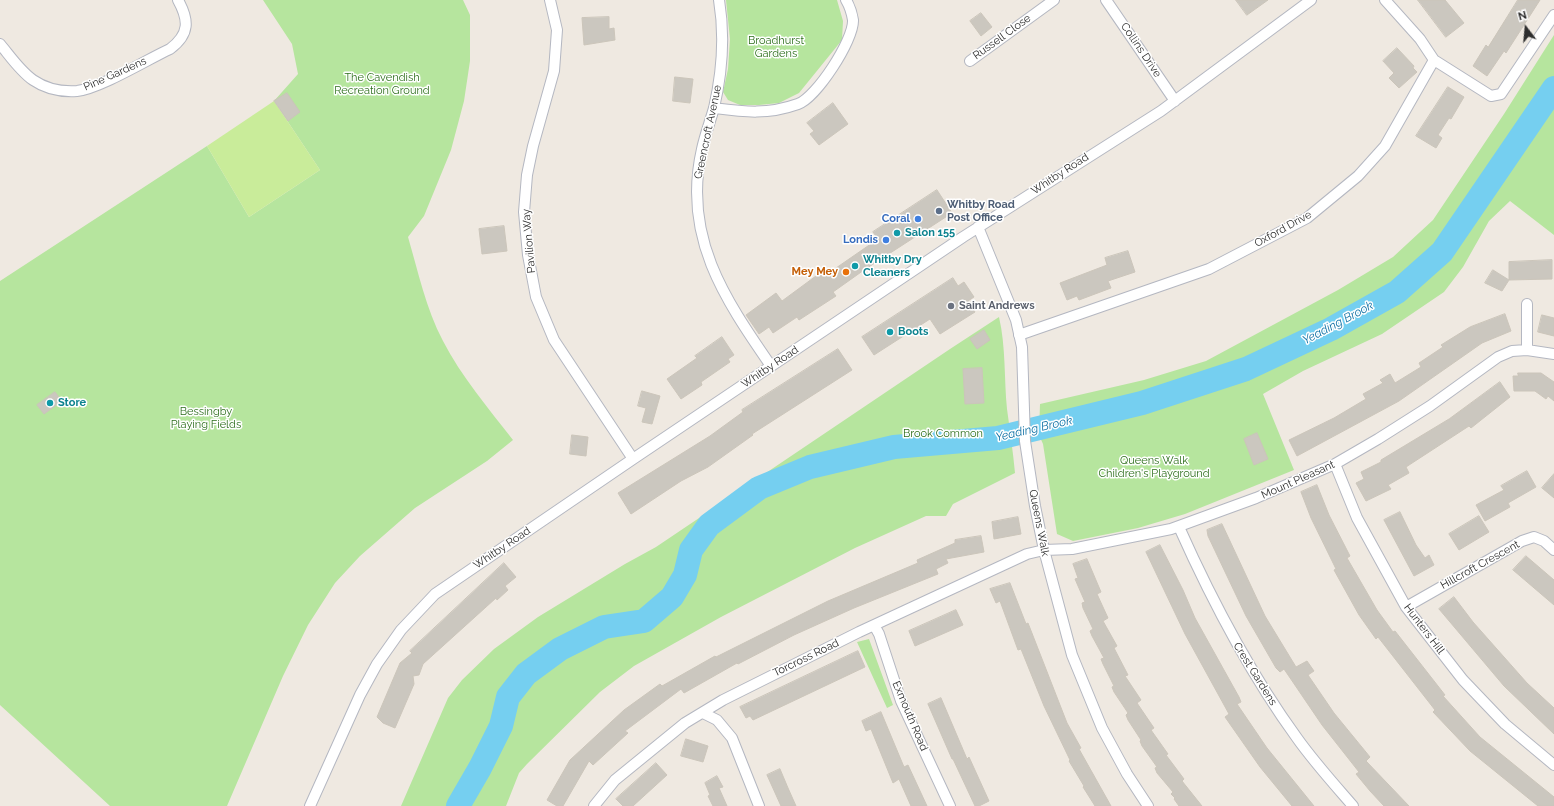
<!DOCTYPE html>
<style>
body{margin:0}
#map{position:relative;width:1554px;height:806px;overflow:hidden;background:#efe9e1;font-family:Raleway,sans-serif}
canvas{display:block}
.north{position:absolute;left:1506px;top:8px;width:40px;height:40px;-webkit-text-stroke:3px #fff;paint-order:stroke;rotate:344deg;font-size:11px;font-weight:700;line-height:16px;text-align:center;color:#2e2e2e}
.north::after{content:'';display:block;margin:auto;width:14px;height:18px;background:#2e2e2e;clip-path:polygon(50% 0,100% 100%,50% 72%,0 100%)}
</style>
<div id="map">
<canvas width="1554" height="806"></canvas>
<div class="north">N</div>
</div>
<script>
const context = document.querySelector('canvas').getContext('2d');
context.lineJoin = 'round';
function fillPath(path, color) { context.fillStyle = color; context.fill(path, 'evenodd'); }
function strokePath(path, color, width, dash) { context.strokeStyle = color; context.lineWidth = width; context.lineCap = dash ? 'butt' : 'round'; context.setLineDash(dash || []); context.stroke(path); }
function write(font, color, halo, rows, align = 'center') {
  context.font = font + ' Raleway,sans-serif'; context.lineWidth = 3; context.setLineDash([]); context.textBaseline = 'middle'; context.strokeStyle = halo; context.fillStyle = color; for (const [text, x, y, turn = 0] of rows) {
    context.save(); context.translate(x, y); context.rotate((+turn || 0) * Math.PI / 180); context.textAlign = isNaN(turn) ? turn : align; if (halo) context.strokeText(text, 0, 0); context.fillText(text, 0, 0); context.restore();
  }
}
fillPath(new Path2D(`
 M263 0H463L470 15V61L464 101 451 150 424 216 408 237C418 271 426 309 443 341 461 376 489 409 513 440L487 461 415 508 360 556 335 583 308 625 283 676 227 806H110L0 705V281L207 146 249 217 320 170 274 101 298 74 292 44Z
 M726 0H837L843 21 842 40 799 93 779 103 759 105H740L728 100 723 92 728 69 730 39Z
 M1554 35V235L1510 201 1489 221 1463 267 1444 292 1382 334 1303 371 1263 394 1294 470 1185 514 1138 528 1073 541 1057 534 1043 444 1039 435 1040 404 1144 380 1206 361 1338 290 1393 257 1433 220 1504 114Z
 M999 317C1006 347 1004 379 1007 409 1010 431 1013 452 1015 473L953 504 946 516H926L855 548 721 617 634 666 600 692 527 764 519 773 506 806H401L448 698 462 680 494 649 538 617 625 564 656 547 950 349Z
 M869 639 893 705 887 708 857 642Z`), '#b6e59e');
fillPath(new Path2D(`
 M274 101 320 170 249 217 207 146Z`), '#c9ec9a');
strokePath(new Path2D(`
 M458 806 480 768 501 726 508 697 526 674 560 649 604 627 644 621 672 597 685 575 691 550 709 525 759 488 810 467 894 447 998 438 1142 403 1246 369 1331 329 1397 292 1442 252 1554 88`), '#75cff0', 24);
const building = new Path2D(`
 M1236 0H1268L1247 15Z
 M1418 0H1445L1464 23 1446 37Z
 M1518 0H1540L1506 53 1504 51 1487 76 1473 66 1486 45 1488 47Z
 M981 13 992 27 981 36 970 21Z
 M609 17V29L614 28 615 40 584 45 582 18Z
 M1397 48 1414 66 1413 68 1417 72 1399 88 1389 78 1394 73 1383 61Z
 M675 77 693 79 690 103 673 101Z
 M1448 87 1464 97 1451 119 1449 118 1438 135 1442 138 1436 148 1416 136Z
 M287 93 300 112 288 121 274 101Z
 M833 103 848 124 819 145 810 134 814 131 807 123Z
 M937 190 952 213 864 270 833 292 836 296 799 320 797 317 773 333 769 327 759 334 746 315 776 293 782 301 820 273 823 277 878 239 873 232Z
 M504 226 507 251 482 254 479 229Z
 M1128 251 1135 272 1108 281 1111 288 1079 300 1077 296 1067 300 1060 283 1107 265 1105 258Z
 M1552 260V279L1509 280V262Z
 M1493 270 1509 280 1502 291 1485 283Z
 M953 278 958 286 964 282 974 297 968 301 975 312 940 334 930 319 874 355 862 337Z
 M1505 314 1511 331 1482 343 1399 401 1297 456 1289 440 1334 418 1366 399 1363 394 1383 383 1380 380 1390 374 1395 383 1421 367 1419 363 1443 347 1441 345 1470 327Z
 M1542 315 1554 318V336L1538 332Z
 M984 330 990 340 977 349 970 339Z
 M722 337 734 355 728 359 730 362 701 382 702 385 681 399 667 379 697 358 695 356Z
 M838 349 852 370 752 434 753 435 708 467 681 481 631 514 618 493 710 436 743 412 742 410Z
 M982 368 984 403 965 404 963 369Z
 M1518 373H1541L1554 382V401L1548 396 1546 399 1535 391H1514L1513 376H1518Z
 M1500 382 1510 397 1471 428 1469 426 1406 467 1409 473 1388 485 1391 489 1366 501 1356 483 1364 479 1361 472 1381 462V460L1449 419Z
 M642 391 660 396 652 424 642 422 646 408 638 406Z
 M55 392 62 401 44 414 37 405Z
 M1257 433 1268 459 1254 465 1244 439Z
 M572 435 588 437 586 456 570 454Z
 M1527 471 1536 487 1508 503 1510 507 1485 521 1476 505 1504 490 1501 486Z
 M1554 474V498L1542 488Z
 M1317 485 1329 515 1350 556 1347 558 1377 610 1393 632 1395 631 1445 695 1443 696 1480 737 1554 797V806H1538L1470 751 1433 712 1435 710 1378 637 1376 639 1359 615 1334 570 1336 569 1311 518 1301 492Z
 M1400 512 1416 545 1425 558 1429 555 1434 565 1414 576 1384 520Z
 M1479 516 1489 532 1459 550 1449 534Z
 M1018 517 1021 534 994 539 992 522Z
 M1222 524 1265 616 1296 667 1307 661 1314 671 1308 675 1334 713 1370 757 1366 761 1409 806H1384L1370 791 1356 774 1359 772 1322 725 1284 669 1280 672 1276 668 1246 616 1208 536 1207 530Z
 M981 536 984 552 946 559 948 563 936 569 938 574 854 608 794 635 738 664 737 663 684 693 681 689 625 731 628 733 593 765 589 761 563 806H557L547 800 570 760 624 710 660 684 662 686 715 656 716 657 828 601 918 563 917 560 955 543V540Z
 M1160 545 1183 590 1195 618 1239 697 1241 702 1237 704 1267 748 1314 806H1292L1260 767 1225 717 1229 714 1185 634 1146 552Z
 M1526 556 1554 580V605L1513 570Z
 M1087 559 1101 592 1097 594 1108 618 1103 621 1117 646 1114 648 1128 675 1125 676 1141 700 1137 703 1154 728 1151 730 1168 754 1166 755 1184 779 1182 781 1202 806H1179L1174 799 1175 798 1171 794 1173 792 1157 773 1155 768 1157 767 1142 746 1140 741 1141 740 1128 720 1126 715 1128 713 1114 692 1112 687 1114 686 1103 664 1101 659 1104 658 1092 636 1090 631 1093 629 1083 608 1082 603 1085 602 1075 579 1078 578 1073 564Z
 M504 563 516 577 505 586 508 590 497 600 496 598 423 664 419 675 413 676 414 684 395 728 383 723 377 717 400 663 412 653 410 651Z
 M1010 583 1026 624 1028 623 1067 723 1081 748 1079 749 1111 806H1095L1083 787 1084 786 1069 761 1070 760 1044 706 1021 649 1018 650 1000 601 996 603 990 589Z
 M1454 597 1473 622 1527 683 1554 708V734L1504 686 1439 609Z
 M956 610 963 625 915 646 909 631Z
 M858 651 865 667 753 720 750 716 746 718 740 707Z
 M941 698 967 759 969 757 989 801 979 806H975L953 759H952L928 704Z
 M881 712 904 767 908 765 927 806H911L899 779 893 783 871 729 866 731 862 721Z
 M686 739 708 746 703 762 681 756Z
 M656 763 667 775 633 806H623L616 799Z
 M780 769 788 788 796 806H781L767 775Z
 M717 776 723 787 719 788 727 806H713L708 796 710 795 705 783Z`);
fillPath(building, '#cbc7bf');
strokePath(building, '#cbc5ba', 1);
const minor = new Path2D(`
 M550 0 557 30 554 71 533 146 527 175 524 212 528 255 536 297 554 340 633 459
 M719 0C725 36 722 73 714 108 710 122 705 135 702 149 682 236 724 298 771 366
 M1106 0 1175 101
 M0 44C10 56 20 71 33 80 46 89 62 92 77 91 99 89 148 59 170 49 190 34 189 20 178 0
 M1434 60 1491 96 1501 94 1554 15
 M970 61 1054 0
 M714 108C745 112 767 115 798 104 816 98 854 40 853 20 852 14 849 5 846 0
 M978 227 1016 320 1022 347 1025 441 1035 506 1044 550 1072 655 1102 728 1127 774 1148 806
 M1019 335 1209 269 1307 218 1358 176 1385 146 1434 60 1420 39 1385 0
 M1527 350V304
 M1335 464 1357 518 1406 607 1463 680 1505 724 1554 765
 M1179 527C1212 601 1249 672 1297 738 1314 762 1334 784 1353 806
 M1406 607 1522 541 1534 537 1544 541 1554 550
 M874 625 879 634 901 701 950 806
 M703 713 717 720 732 738 759 806
 M310 806 360 695 377 664 401 630 435 594 633 459 963 237 1161 111 1311 0
 M594 806 615 780 685 723 723 700 859 632 1027 554 1044 550 1072 549 1171 529 1256 498 1335 464 1378 439 1430 406 1498 357 1512 351 1527 350 1554 354`);
strokePath(minor, '#b4b7c1', 12);
strokePath(minor, '#fff', 10);
for (const [x, y, r, color] of [
 [939,211,4,"#5c6f8a"],
 [918,219,4,"#3f7fe0"],
 [897,233,4,"#0f9aa8"],
 [886,240,4,"#3f7fe0"],
 [855,266,4,"#0f9aa8"],
 [846,272,4,"#e8710a"],
 [951,306,4,"#6b7280"],
 [890,332,4,"#0f9aa8"],
 [50,403,4,"#0f9aa8"]
]) { const dot = new Path2D(); dot.arc(x, y, r, 0, 2 * Math.PI); context.fillStyle = color; context.fill(dot); strokePath(dot, '#fff', 1.5); }
write('11px', '#2e2e2e', '#fff', [
 ["Russell Close",1002,37,-36],
 ["Collins Drive",1141,50,56],
 ["Pine Gardens",115,74,-24],
 ["Greencroft Avenue",708,132,-78],
 ["Whitby Road",1060,174,-33],
 ["Oxford Drive",1283,229,-29],
 ["Pavilion Way",529,241,-95],
 ["Whitby Road",770,367,-34],
 ["Mount Pleasant",1298,480,-24],
 ["Queens Walk",1039,523,79],
 ["Whitby Road",502,548,-34],
 ["Hillcroft Crescent",1480,565,-29],
 ["Hunters Hill",1424,629,53],
 ["Torcross Road",806,658,-26],
 ["Crest Gardens",1255,674,58],
 ["Exmouth Road",910,716,67]
]);
write('11px', '#2c6e1b', '#fff', [
 ["Broadhurst",776,41],
 ["Gardens",776,54],
 ["The Cavendish",382,78],
 ["Recreation Ground",382,91],
 ["Bessingby",206,412],
 ["Playing Fields",206,425],
 ["Brook Common",943,434],
 ["Queens Walk",1154,461],
 ["Children's Playground",1154,474]
]);
write('bold 11px', '#4e5e75', '#fff', [
 ["Whitby Road",947,205],
 ["Post Office",947,218]
], 'left');
write('bold 11px', '#366cbe', '#fff', [
 ["Coral",910,219],
 ["Londis",878,240]
], 'right');
write('bold 11px', '#0d838f', '#fff', [
 ["Salon 155",905,233],
 ["Whitby Dry",863,260],
 ["Cleaners",863,273],
 ["Boots",898,332],
 ["Store",58,403]
], 'left');
write('bold 11px', '#c56008', '#fff', [
 ["Mey Mey",838,272]
], 'right');
write('bold 11px', '#5b616d', '#fff', [
 ["Saint Andrews",959,306]
], 'left');
write('italic 12px', '#0d6fa3', '#fff', [
 ["Yeading Brook",1338,323,-28],
 ["Yeading Brook",1034,429,-13]
]);
</script>
